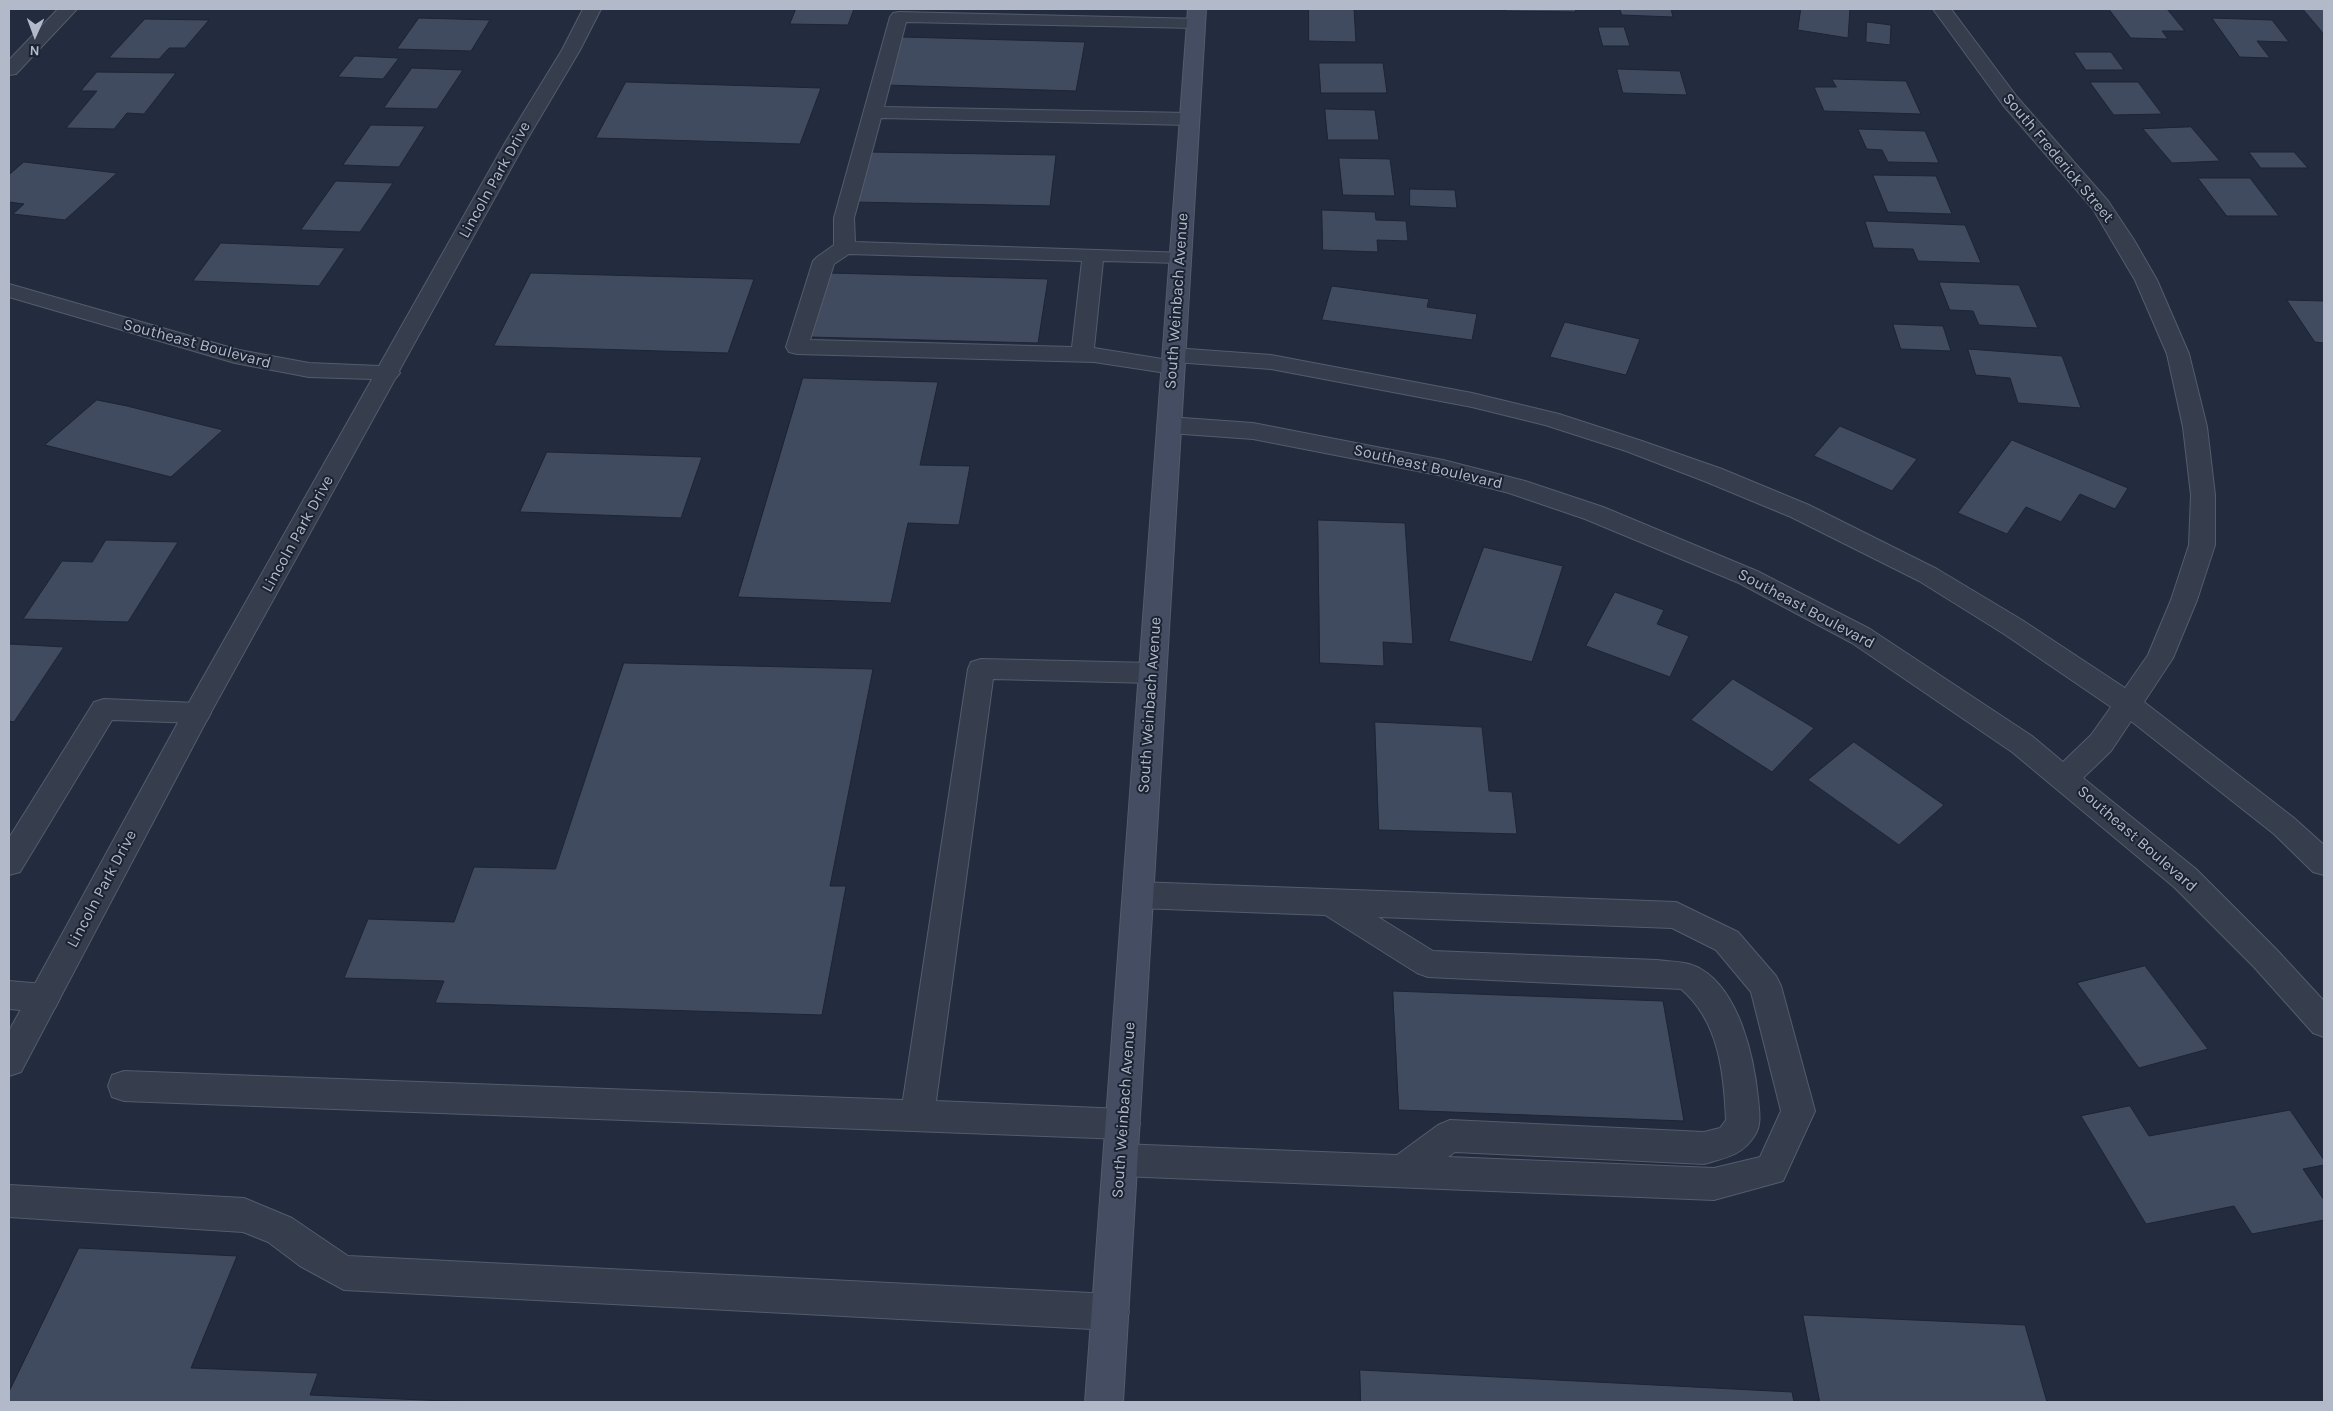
<!DOCTYPE html>
<style>
body{margin:0}
#map{position:relative;width:2333px;height:1411px;overflow:hidden;background:#222c3e;font-family:Karla,sans-serif}
canvas{display:block}
.frame{position:absolute;inset:0;border:10px solid #b2b9c9;pointer-events:none}
.north{position:absolute;left:10px;top:10px;width:50px;height:50px;-webkit-text-stroke:4px #1b2333;paint-order:stroke;rotate:182deg;font-size:14px;font-weight:700;line-height:20px;text-align:center;color:#b2b9c9}
.north::after{content:'';display:block;margin:auto;width:18px;height:22px;background:#b2b9c9;clip-path:polygon(50% 0,100% 100%,50% 72%,0 100%)}
</style>
<div id="map">
<canvas width="2333" height="1411"></canvas>
<div class="frame"></div>
<div class="north">N</div>
</div>
<script>
const context = document.querySelector('canvas').getContext('2d');
context.lineJoin = 'round';
function fillPath(path, color) { context.fillStyle = color; context.fill(path, 'evenodd'); }
function strokePath(path, color, width, dash) { context.strokeStyle = color; context.lineWidth = width; context.lineCap = dash ? 'butt' : 'round'; context.setLineDash(dash || []); context.stroke(path); }
function write(font, color, halo, rows, align = 'center') {
  context.font = font + ' Karla,sans-serif'; context.lineWidth = 4; context.setLineDash([]); context.textBaseline = 'middle'; context.strokeStyle = halo; context.fillStyle = color; for (const [text, x, y, turn = 0] of rows) {
    context.save(); context.translate(x, y); context.rotate((+turn || 0) * Math.PI / 180); context.textAlign = isNaN(turn) ? turn : align; if (halo) context.strokeText(text, 0, 0); context.fillText(text, 0, 0); context.restore();
  }
}
const building = new Path2D(`
 M796 9H854L848 25 790 24Z
 M1309 9H1354L1356 42 1309 41Z
 M1505 9H1575L1576 12 1506 11Z
 M1620 9H1671L1673 17 1622 15Z
 M1801 9H1850L1848 38 1798 30Z
 M2109 9H2167L2185 31H2162L2168 39 2131 38Z
 M2303 9H2324V34Z
 M419 18 490 20 471 51 397 49Z
 M2212 18 2272 20 2289 42 2257 41 2270 58 2240 57Z
 M145 19 209 20 185 48H169L159 59 109 58Z
 M1867 22 1891 25 1890 45 1866 42Z
 M1598 27H1624L1630 46H1603Z
 M902 37 1085 42 1076 91 886 85Z
 M2074 52H2111L2124 70H2086Z
 M355 56 399 58 383 79 338 77Z
 M1319 63H1383L1387 93H1321Z
 M412 68 463 70 437 109 384 108Z
 M1617 69 1680 71 1687 95 1623 93Z
 M97 72 176 73 144 114 127 113 114 129 66 128 97 91H81Z
 M1832 79 1906 81 1921 114 1824 111 1814 87H1836Z
 M626 82 821 88 800 144 596 138Z
 M2090 82H2138L2162 114 2114 115Z
 M1325 109 1375 110 1379 140H1328Z
 M371 125 425 126 399 167 343 165Z
 M2191 127 2220 161 2172 163 2143 129Z
 M1858 129 1925 131 1939 163 1888 162 1882 150 1867 149Z
 M867 152 1056 155 1050 206 853 202Z
 M2249 152H2294L2308 168H2261Z
 M1339 158 1390 159 1395 196 1343 195Z
 M24 162 117 173 65 220 13 214 24 204 9 202V175Z
 M1873 175 1936 176 1952 214 1888 212Z
 M2198 178H2250L2279 216H2227Z
 M336 181 393 183 360 232 301 230Z
 M1410 189 1455 190 1457 208 1410 206Z
 M1322 210 1375 212 1376 220 1406 221 1408 241 1377 240 1378 252 1323 250Z
 M1865 221 1965 225 1981 263 1918 261 1913 249 1874 248Z
 M221 243 345 248 319 286 193 281Z
 M531 273 754 279 728 353 494 346Z
 M829 273 1048 279 1038 343 810 337Z
 M1939 282 2019 285 2038 328 1979 325 1973 311 1950 310Z
 M1332 286 1429 299 1427 307 1477 314 1472 340 1322 320Z
 M2287 300 2324 301V343L2315 342Z
 M1565 322 1640 339 1626 375 1550 357Z
 M1893 324 1943 326 1951 351 1901 349Z
 M1968 349 2062 356 2081 408 2018 403 2010 378 1976 375Z
 M803 378 938 382 920 465 970 466 959 525 908 523 891 603 738 597Z
 M97 400 127 406 223 430 171 477 45 445Z
 M1840 426 1917 459 1892 491 1814 456Z
 M2012 440 2128 488 2115 509 2080 494 2061 522 2026 507 2007 534 1958 513Z
 M547 452 702 457 681 518 520 512Z
 M1318 520 1405 523 1413 644 1383 642 1384 666 1320 663Z
 M106 540 178 542 128 622 23 619 62 561 92 562Z
 M1484 547 1563 566 1532 662 1449 641Z
 M1615 592 1664 610 1657 624 1689 636 1670 677 1586 646Z
 M9 644 64 647 14 722 9 721Z
 M624 663 873 669 830 886H846L822 1015 435 1003 444 981 344 978 368 919 454 922 474 867 555 869Z
 M1733 679 1814 728 1772 772 1691 720Z
 M1375 722 1482 727 1489 791 1512 792 1517 834 1379 830Z
 M1854 742 1944 805 1899 845 1808 780Z
 M2145 966 2208 1049 2139 1068 2077 983Z
 M1393 991 1663 1001 1684 1121 1399 1110Z
 M2130 1106 2149 1136 2290 1110 2324 1160V1165L2303 1169 2324 1200V1220L2252 1234 2234 1206 2146 1224 2081 1116Z
 M79 1248 237 1256 191 1368 318 1373 310 1395 468 1402H9V1392Z
 M1803 1315 2025 1325 2047 1402H1820Z
 M1360 1370 1792 1392 1794 1402H1361Z`);
fillPath(building, '#414b60');
strokePath(building, '#1d2535', 1);
const lane = new Path2D(`
 M899 12 1202 19 1205 23 1202 27 1196 28 906 22 884 107 1189 113 1196 115 1199 119 1196 123 1189 125 881 118 854 218 855 242 1187 253 1191 257 1187 261 1180 263 1103 261 1094 348 1181 362 1184 367 1181 372 1173 374 1094 362 797 354 789 352 786 347 813 261 817 257 834 245V218L890 17 893 13ZM849 254 1082 261 1072 347 810 340 834 264Z
 M981 659 1152 663 1162 666 1166 673 1162 680 1152 683 993 679 936 1101 1123 1109 1135 1113 1140 1124 1135 1135 1123 1139 124 1101 112 1097 108 1086 112 1075 124 1071 903 1100 968 669 971 662Z
 M104 699 197 703 207 706 211 713 207 720 197 723 112 720 20 872 9 875V838L94 702Z
 M1138 882 1676 902 1738 932 1776 976 1781 986 1815 1111 1783 1181 1714 1200 1120 1176 1108 1171 1103 1160 1108 1149 1120 1144 1397 1155 1438 1125 1450 1120 1704 1132 1720 1128 1726 1120C1724 1073 1719 1021 1681 989L1428 977 1417 973 1325 915 1138 908 1127 904 1123 895 1127 886ZM1378 917 1672 928 1716 950 1751 992 1781 1111 1760 1157 1714 1168 1448 1157 1455 1152 1704 1164C1725 1158 1743 1155 1755 1135 1762 1124 1759 1111 1758 1098 1754 1058 1740 992 1701 969 1688 961 1672 962 1657 960L1433 951Z
 M9 981 44 984 55 988 60 998 55 1008 44 1012 9 1009Z
 M9 1185 244 1198 292 1218 348 1256 1111 1294 1124 1299 1129 1312 1124 1325 1111 1330 344 1290 300 1266 268 1242 243 1232 9 1217Z`);
const street = new Path2D(`
 M58 9H77L16 74 9 75V60Z
 M583 9H601L580 50 525 143 399 371 400 373 395 379 210 714 21 1072 9 1076V1031L187 706 372 379 309 377 235 363 9 297V284L239 350 309 363 379 366 505 143 562 50Z
 M1933 9H1951L2017 97 2108 201 2134 240 2157 280 2189 354 2207 427 2215 495V545L2197 600 2173 658 2144 702 2294 818 2324 845V875L2313 872 2274 834 2131 721 2111 751 2083 778 2196 869 2276 949 2324 1001V1037L2313 1033 2254 967 2174 887 2012 752 1852 643 1739 583 1585 519 1509 493 1443 476 1253 439 1169 433 1161 430 1157 425 1161 420 1169 417 1253 423 1443 460 1525 481 1603 507 1757 571 1870 629 2032 736 2063 762 2091 735 2111 707 2004 634 1919 581 1791 517 1704 481 1626 451 1545 425 1472 407 1271 369 1174 362 1166 360 1163 355 1166 350 1174 348 1271 355 1472 393 1559 414 1642 441 1722 469 1809 505 1937 569 2022 620 2125 688 2148 655 2171 600 2189 545 2191 495 2183 427 2167 354 2135 280 2093 209 2003 105Z`);
const secondary = new Path2D(`
 M1188 9H1206L1123 1402H1085Z`);
strokePath(lane, '#545c6c', 2);
strokePath(street, '#545c6c', 2);
strokePath(secondary, '#545c6c', 2);
fillPath(lane, '#363e4e');
fillPath(street, '#363e4e');
fillPath(secondary, '#444d61');
write('16px', '#b2b9c9', '#1b2333', [
 ["South Frederick Street",2058,158,50],
 ["Lincoln Park Drive",495,180,-61],
 ["South Weinbach Avenue",1177,301,-86],
 ["Southeast Boulevard",197,344,15],
 ["Southeast Boulevard",1428,467,13],
 ["Lincoln Park Drive",298,534,-61],
 ["Southeast Boulevard",1806,609,28],
 ["South Weinbach Avenue",1150,705,-86],
 ["Southeast Boulevard",2137,839,41],
 ["Lincoln Park Drive",102,889,-62],
 ["South Weinbach Avenue",1124,1110,-86]
]);
</script>
